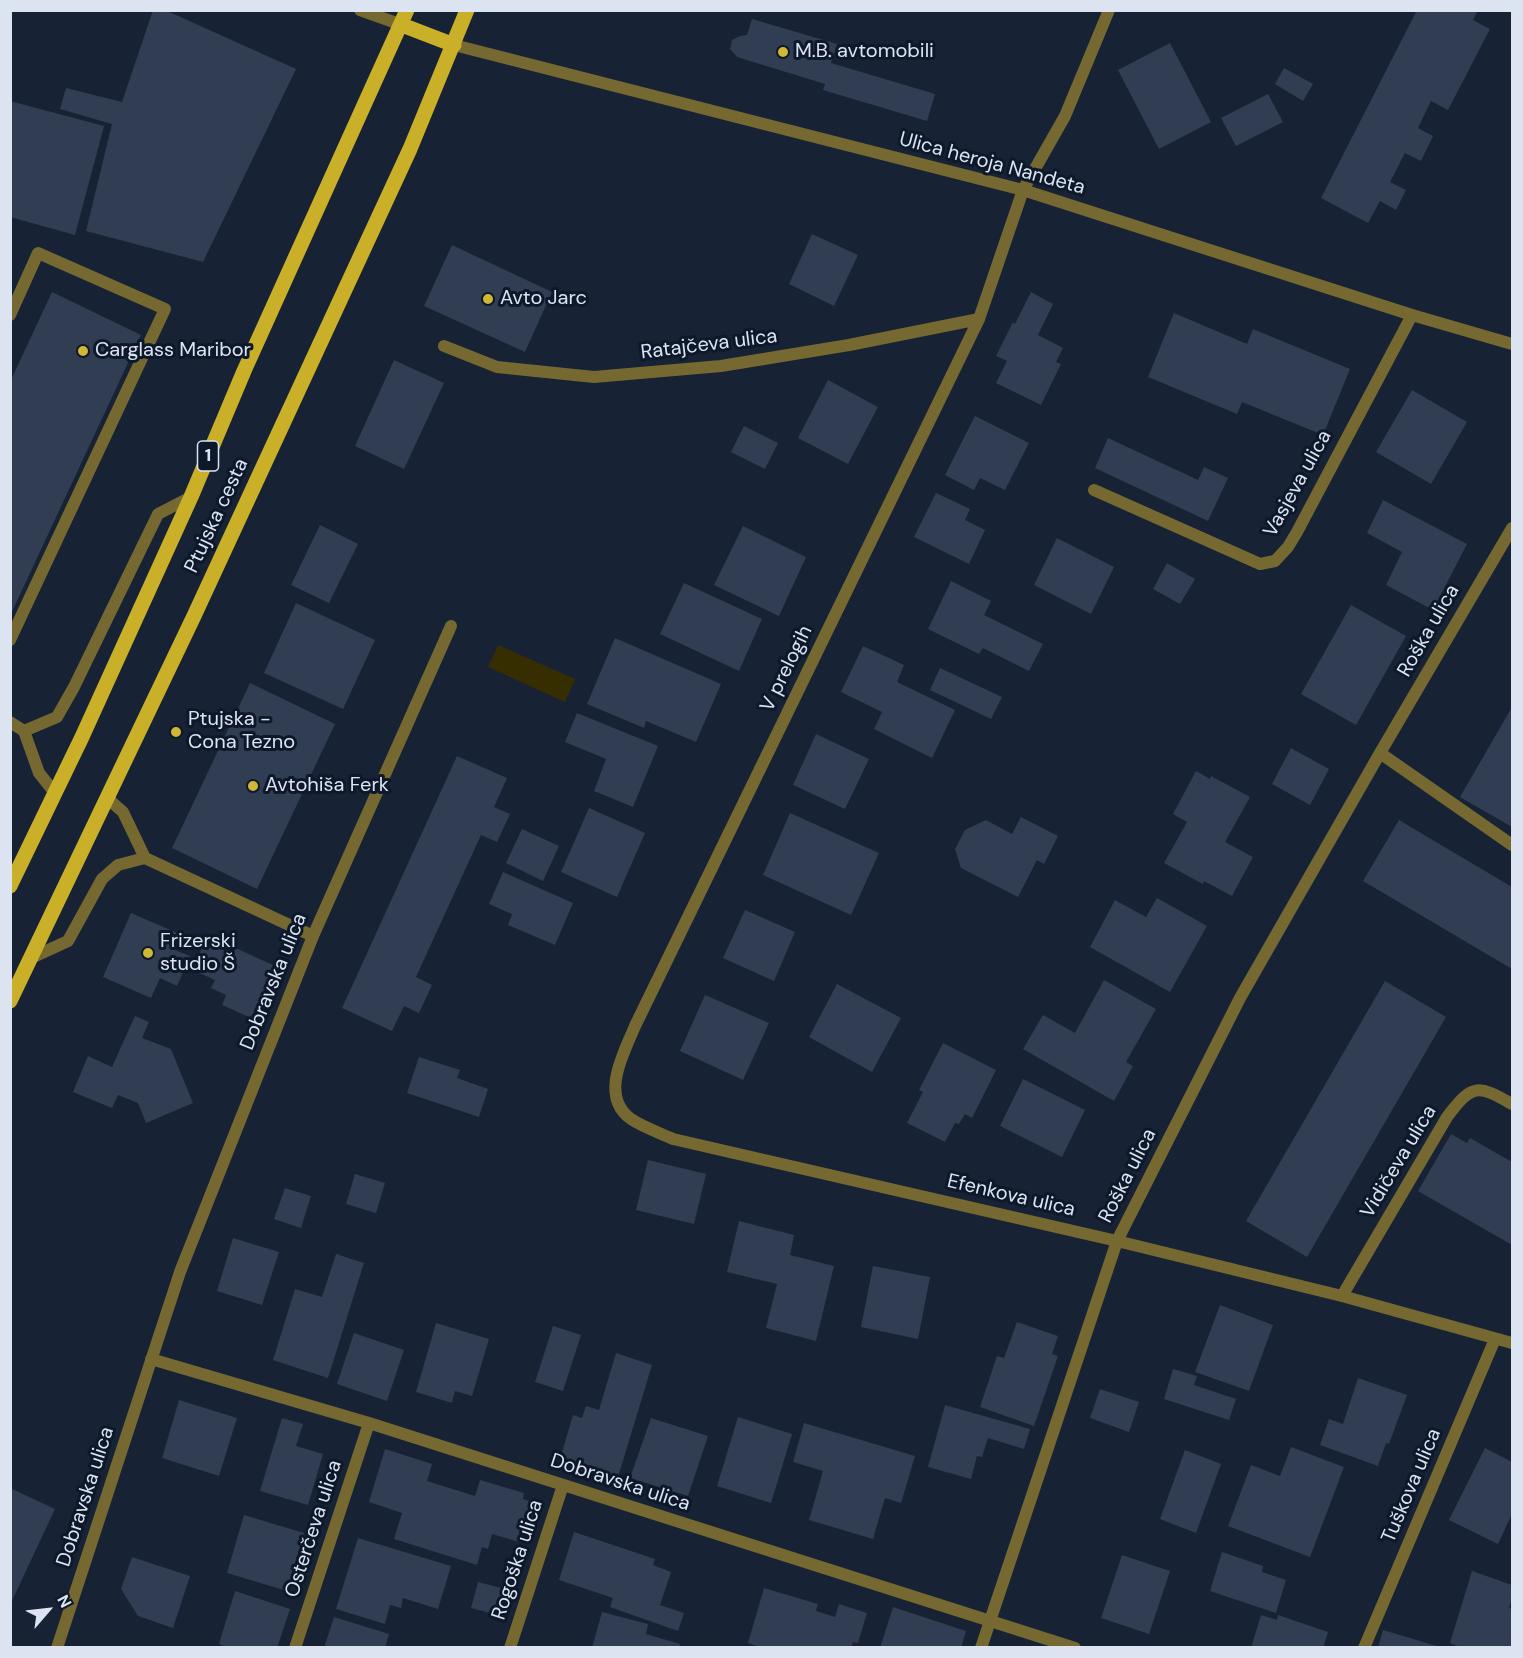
<!DOCTYPE html>
<meta charset="utf-8">
<style>
body{margin:0}
#map{position:relative;width:1523px;height:1658px;overflow:hidden;background:#172235;font-family:"DM Sans",sans-serif}
canvas{display:block}
.frame{position:absolute;inset:0;border:12px solid #dce4f1;pointer-events:none}
.north{position:absolute;left:18px;top:1580px;width:60px;height:60px;-webkit-text-stroke:4px #0e182b;paint-order:stroke;rotate:62deg;font-size:16px;font-weight:700;line-height:24px;text-align:center;color:#dce4f1}
.north::after{content:'';display:block;margin:auto;width:21px;height:27px;background:#dce4f1;clip-path:polygon(50% 0,100% 100%,50% 72%,0 100%)}
</style>
<div id="map">
<canvas width="1523" height="1658"></canvas>
<div class="frame"></div>
<div class="north">N</div>
</div>
<script>
const context = document.querySelector('canvas').getContext('2d');
context.lineJoin = 'round';
function fillPath(path, color) { context.fillStyle = color; context.fill(path, 'evenodd'); }
function strokePath(path, color, width, dash) { context.strokeStyle = color; context.lineWidth = width; context.lineCap = dash ? 'butt' : 'round'; context.setLineDash(dash || []); context.stroke(path); }
function write(font, color, halo, rows, align = 'center') {
  context.font = font + ' "DM Sans",sans-serif'; context.lineWidth = 6; context.setLineDash([]); context.textBaseline = 'middle'; context.strokeStyle = halo; context.fillStyle = color; for (const [text, x, y, turn = 0] of rows) {
    context.save(); context.translate(x, y); context.rotate((+turn || 0) * Math.PI / 180); context.textAlign = isNaN(turn) ? turn : align; if (halo) context.strokeText(text, 0, 0); context.fillText(text, 0, 0); context.restore();
  }
}
fillPath(new Path2D(`
 M498 645 575 679 565 702 488 667Z`), '#362e00');
fillPath(new Path2D(`
 M153 10H165L296 69 203 262 86 231 112 124 60 109 66 88 122 102Z
 M1417 10H1478L1473 20 1490 29 1448 110 1431 101 1418 128 1433 136 1421 161 1405 153 1390 182 1406 190 1396 210 1380 201 1368 223 1321 198Z
 M752 19 837 44 831 63 935 94 927 121 823 90 825 84 737 57 730 49 732 40 740 36 747 35Z
 M1170 43 1211 122 1159 149 1118 70Z
 M1284 68 1313 84 1303 101 1275 84Z
 M1268 94 1283 122 1236 146 1221 118Z
 M10 101 104 126 75 235 10 217Z
 M812 234 858 255 834 306 789 284Z
 M452 245 552 292 525 352 424 306Z
 M52 292 141 335 10 616V382Z
 M1031 292 1053 304 1038 335 1063 348 1056 362 1061 364 1041 405 996 383 1007 361 996 356 1013 322 1015 324Z
 M1174 313 1247 344 1253 329 1350 369 1323 435 1242 402 1237 414 1148 377Z
 M394 360 444 383 404 469 355 446Z
 M828 380 878 407 848 464 798 438Z
 M1412 390 1467 422 1431 484 1376 452Z
 M975 416 1029 443 1005 490 980 478 974 490 945 475Z
 M744 426 778 443 765 469 731 452Z
 M1108 438 1198 480 1204 467 1228 478 1208 521 1095 468Z
 M936 493 970 509 965 520 985 530 969 564 914 537Z
 M1383 500 1467 544 1433 610 1386 585 1402 552 1367 533Z
 M320 525 358 544 329 603 291 585Z
 M743 526 806 557 779 616 714 585Z
 M1057 538 1114 567 1091 614 1034 585Z
 M1167 563 1195 579 1180 604 1153 589Z
 M951 581 991 601 984 615 1043 644 1029 671 983 648 979 654 928 629Z
 M684 583 762 619 739 671 660 634Z
 M296 603 375 640 343 709 264 673Z
 M1351 605 1406 636 1356 725 1301 694Z
 M615 638 721 684 696 742 646 721 644 728 587 704Z
 M863 646 904 665 897 682 955 710 932 758 874 729 882 712 841 692Z
 M940 668 1002 697 991 719 930 690Z
 M250 683 335 724 257 889 172 848Z
 M1512 707V827L1460 797Z
 M577 713 658 746 633 807 594 791 606 759 565 742Z
 M816 734 869 759 845 809 793 785Z
 M1291 748 1329 769 1310 805 1272 784Z
 M457 756 507 778 494 807 510 814 497 842 481 835 416 977 432 985 419 1013 404 1006 392 1031 342 1008Z
 M1196 771 1210 779 1211 776 1250 797 1225 842 1253 857 1232 896 1204 881 1203 884 1164 863 1187 822 1173 814Z
 M589 808 645 833 617 897 561 872Z
 M790 813 879 853 851 915 763 875Z
 M1021 817 1058 836 1044 864 1037 860 1018 897 961 868 955 849 965 830 986 820 1012 834Z
 M1399 820 1512 887V969L1363 881Z
 M522 829 559 846 543 881 506 863Z
 M503 872 573 903 555 945 508 925 512 914 489 904Z
 M1157 898 1207 926 1170 992 1090 947 1115 900 1146 917Z
 M745 910 795 932 774 981 723 958Z
 M131 913 182 935 175 950 190 956 177 986 160 978 151 998 103 977Z
 M207 935 275 966 251 1018 222 1005 226 995 211 988 215 980 197 972 205 957 199 955Z
 M1104 980 1156 1009 1126 1062 1133 1066 1114 1101 1023 1049 1043 1015 1075 1033Z
 M1385 981 1446 1017 1307 1257 1246 1221Z
 M837 984 901 1018 872 1072 809 1037Z
 M705 995 769 1023 743 1080 680 1051Z
 M135 1016 149 1022 142 1038 171 1049 193 1103 146 1123 138 1103 118 1095 112 1108 73 1092 88 1056 112 1067Z
 M943 1043 996 1070 972 1118 965 1114 959 1124 955 1123 945 1142 907 1123 923 1092 919 1090Z
 M419 1057 460 1070 457 1078 488 1089 479 1117 407 1093Z
 M1023 1079 1085 1110 1062 1157 1000 1126Z
 M1451 1134 1467 1143 1470 1138 1512 1162V1245L1418 1191Z
 M648 1160 706 1174 694 1224 636 1210Z
 M355 1174 385 1183 376 1213 346 1204Z
 M285 1188 311 1196 301 1228 274 1219Z
 M739 1221 794 1235 790 1255 834 1266 816 1341 766 1328 777 1284 727 1272Z
 M233 1238 279 1252 262 1305 217 1291Z
 M336 1254 364 1263 328 1378 273 1360 295 1289 322 1297Z
 M873 1266 930 1277 918 1339 861 1327Z
 M1220 1305 1273 1325 1249 1391 1195 1372Z
 M1017 1322 1058 1336 1052 1354 1058 1356 1034 1426 980 1407 997 1356 1004 1358Z
 M436 1323 489 1339 472 1396 455 1391 452 1403 416 1392Z
 M553 1326 581 1335 563 1391 535 1382Z
 M354 1333 404 1350 387 1401 337 1384Z
 M616 1353 652 1365 615 1487 557 1469 573 1415 582 1418 586 1406 599 1410Z
 M1173 1369 1197 1376 1194 1385 1236 1399 1229 1420 1164 1399Z
 M1358 1378 1407 1395 1389 1444 1386 1443 1378 1466 1320 1445 1329 1419 1343 1424Z
 M1100 1389 1139 1402 1129 1432 1090 1418Z
 M179 1400 237 1418 219 1476 162 1458Z
 M945 1405 1030 1429 1024 1449 988 1438 982 1457 977 1456 971 1479 928 1467Z
 M738 1417 792 1434 771 1503 717 1486Z
 M282 1418 303 1424 296 1446 323 1454 308 1505 260 1491Z
 M651 1418 708 1436 688 1496 630 1478Z
 M804 1423 915 1456 901 1503 885 1498 873 1539 809 1520 823 1471 793 1462Z
 M1291 1447 1344 1467 1310 1557 1228 1526 1251 1465 1280 1476Z
 M1485 1448 1512 1462V1514L1498 1544 1449 1520Z
 M385 1449 432 1464 427 1481 475 1496 480 1480 524 1493 523 1499 538 1504 526 1544 492 1534 488 1549 482 1547 477 1565 394 1539 402 1513 369 1502Z
 M1185 1450 1221 1464 1196 1533 1160 1519Z
 M10 1488 55 1509 10 1605Z
 M244 1515 304 1533 287 1591 227 1573Z
 M574 1532 655 1559 653 1565 671 1572 660 1605 684 1613 678 1631 610 1607 613 1598 559 1580Z
 M358 1538 451 1566 438 1609 403 1598 401 1608 390 1605 385 1624 336 1609Z
 M1222 1552 1263 1566 1262 1572 1286 1580 1276 1613 1210 1591Z
 M1122 1555 1170 1571 1149 1634 1101 1618Z
 M132 1557 190 1576 173 1628 138 1616 121 1589Z
 M1472 1571 1512 1585V1598L1509 1608 1512 1609V1648H1462L1450 1643Z
 M478 1582 509 1590 502 1616 471 1608Z
 M764 1588 818 1604 816 1611 835 1617 839 1604 867 1613 858 1643 853 1642 851 1648H763L748 1643Z
 M235 1591 290 1609 277 1648H228L219 1644Z
 M893 1607 966 1631 961 1648H880Z
 M602 1612 648 1624 646 1634 680 1644 679 1648H592Z
 M1261 1615 1277 1620 1278 1615 1328 1632 1323 1648H1251Z
 M334 1617 389 1634 385 1648H324Z
 M1383 1630 1440 1647V1648H1378Z`), '#313d52');
strokePath(new Path2D(`
 M10 315 38 253 165 309 10 640
 M10 722 24 731 39 773 55 793
 M24 731 57 717 74 687 158 514 191 497
 M107 798 123 812 145 858
 M31 958 68 941 102 879 118 865 145 858 313 936`), '#756931', 12);
strokePath(new Path2D(`
 M1109 10 1065 116 1023 190 979 319 635 1026C624 1053 599 1096 631 1119 643 1127 660 1133 673 1139L1117 1241 1342 1296 1512 1343
 M444 346 497 367 594 377 721 366 849 345 979 319
 M1094 490 1260 564 1275 561 1288 547 1297 532 1412 315
 M1380 753 1512 845
 M1342 1296 1447 1117C1472 1084 1477 1084 1512 1104
 M151 1359 369 1423 1075 1648
 M57 1648 180 1272 313 936 451 626
 M295 1648 369 1423
 M510 1648 563 1485
 M981 1648 1117 1241 1240 998 1380 753 1512 528
 M1364 1648 1495 1339`), '#756931', 12);
strokePath(new Path2D(`
 M360 10 402 25
 M454 45 1023 190 1412 315 1512 344`), '#756931', 12);
strokePath(new Path2D(`
 M402 25 454 45
 M10 886 82 737 191 497 244 371 407 10
 M10 1001 194 616 410 149 467 10`), '#cab029', 15);
for (const [x, y, r, color] of [
 [783,52,6,"#d0b736"],
 [488,299,6,"#d0b736"],
 [83,351,6,"#d0b736"],
 [176,732,6,"#d0b736"],
 [253,786,6,"#d0b736"],
 [148,953,6,"#d0b736"]
]) { const dot = new Path2D(); dot.arc(x, y, r, 0, 2 * Math.PI); context.fillStyle = color; context.fill(dot); strokePath(dot, '#0e182b', 2); }
for (const [x, y, w] of [
 [208,456,21]
]) { const box = new Path2D(); box.roundRect(x - w / 2, y - 15, w, 30, 4.5); context.fillStyle = '#0e182b'; context.fill(box); strokePath(box, '#dce4f1', 1.5); }
write('bold 18px', '#dce4f1', null, [
 ["1",208,456]
]);
write('20px', '#dce4f1', '#0e182b', [
 ["M.B. avtomobili",795,52],
 ["Avto Jarc",500,299],
 ["Carglass Maribor",95,351],
 ["Ptujska -",188,720],
 ["Cona Tezno",188,743],
 ["Avtohiša Ferk",265,786],
 ["Frizerski",160,942],
 ["studio Š",160,965]
], 'left');
write('20px', '#dce4f1', '#0e182b', [
 ["Ulica heroja Nandeta",992,164,15],
 ["Ratajčeva ulica",709,345,-7],
 ["Vasjeva ulica",1298,484,-61],
 ["Ptujska cesta",217,516,-65],
 ["Roška ulica",1429,631,-60],
 ["V prelogih",787,669,-64],
 ["Dobravska ulica",274,982,-68],
 ["Vidičeva ulica",1399,1162,-59],
 ["Roška ulica",1128,1176,-63],
 ["Efenkova ulica",1011,1196,13],
 ["Dobravska ulica",620,1483,18],
 ["Tuškova ulica",1412,1486,-67],
 ["Dobravska ulica",86,1497,-72],
 ["Osterčeva ulica",314,1529,-72],
 ["Rogoška ulica",518,1560,-72]
]);
</script>
